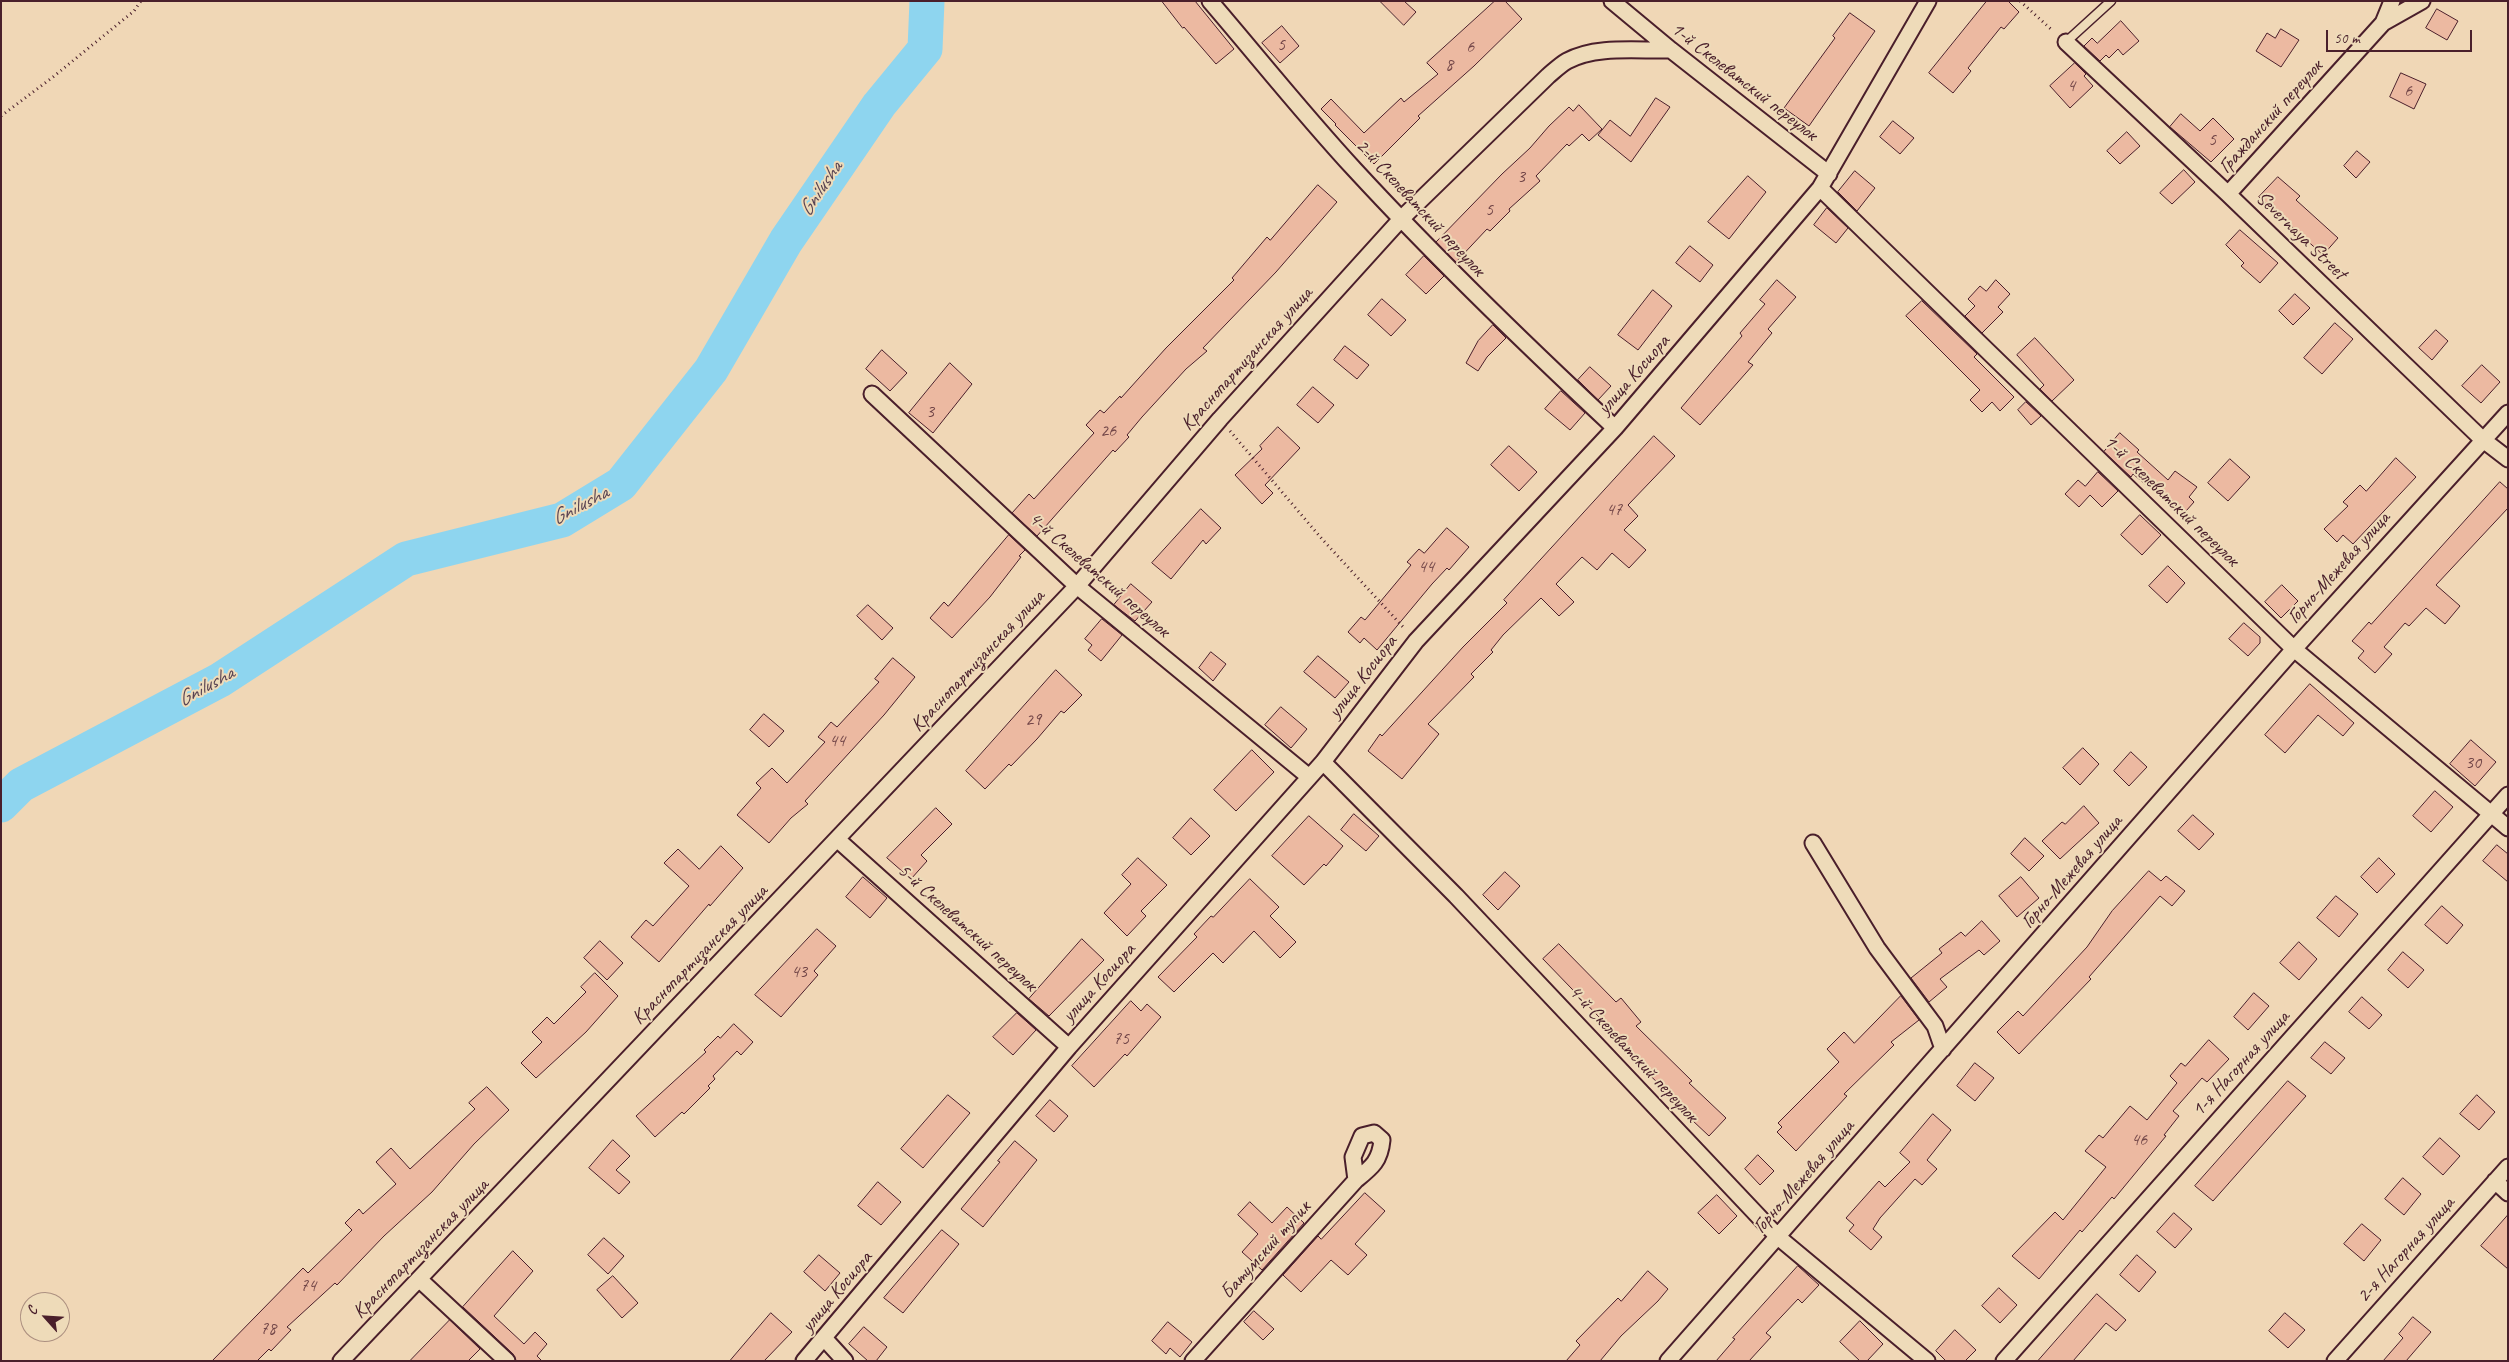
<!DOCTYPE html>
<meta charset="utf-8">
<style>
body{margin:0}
#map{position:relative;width:2509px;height:1362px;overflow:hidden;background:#f0d7b6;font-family:Caveat,sans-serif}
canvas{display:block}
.frame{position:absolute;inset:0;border:2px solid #4a1f2b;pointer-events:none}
.north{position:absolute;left:20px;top:1292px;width:50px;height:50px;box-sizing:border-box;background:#eedbb9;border:1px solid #ac9080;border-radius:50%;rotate:296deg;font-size:14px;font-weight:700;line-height:20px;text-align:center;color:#4a1f2b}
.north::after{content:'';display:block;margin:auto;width:18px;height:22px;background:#4a1f2b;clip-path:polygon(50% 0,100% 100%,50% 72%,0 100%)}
.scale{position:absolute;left:2326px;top:30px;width:146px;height:22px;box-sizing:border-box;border:2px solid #4a1f2b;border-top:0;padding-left:6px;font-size:15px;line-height:18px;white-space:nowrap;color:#4a1f2b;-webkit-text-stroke:4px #eedbb9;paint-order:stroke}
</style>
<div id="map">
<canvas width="2509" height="1362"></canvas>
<div class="frame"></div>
<div class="north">С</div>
<div class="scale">50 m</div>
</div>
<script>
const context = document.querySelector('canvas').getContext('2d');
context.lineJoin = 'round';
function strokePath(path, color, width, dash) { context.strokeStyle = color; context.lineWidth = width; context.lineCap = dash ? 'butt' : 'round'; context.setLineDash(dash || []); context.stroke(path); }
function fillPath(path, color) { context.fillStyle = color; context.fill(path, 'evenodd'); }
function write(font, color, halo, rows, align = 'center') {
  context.font = font + ' Caveat,sans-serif'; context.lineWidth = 4; context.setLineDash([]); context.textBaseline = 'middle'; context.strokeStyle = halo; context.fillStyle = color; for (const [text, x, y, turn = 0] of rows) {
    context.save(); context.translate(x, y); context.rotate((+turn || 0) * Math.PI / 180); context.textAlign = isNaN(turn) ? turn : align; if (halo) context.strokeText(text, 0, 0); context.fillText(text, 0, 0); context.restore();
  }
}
strokePath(new Path2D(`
 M1 805 21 785 220 680 406 559 562 520 621 484 711 370 786 241 879 105 925 49 927 1`), '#8ed5ef', 35);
const building = new Path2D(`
 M1162 1H1195L1234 49 1216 64 1184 27 1183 28Z
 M1380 1H1404L1416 12 1404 25Z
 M1495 1H1505L1522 19 1474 66 1418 116 1420 118 1374 164 1335 125 1336 124 1321 109 1331 99 1364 133 1401 98 1404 102 1438 74 1427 63Z
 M1987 1H2008L2019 12 2004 29 2001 27 1968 68 1971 71 1953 93 1929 73Z
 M2437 9 2458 21 2447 40 2426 28Z
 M1850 13 1875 31 1809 126 1784 108 1835 38 1833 36Z
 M2121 21 2139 41 2123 55 2118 49 2109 58 2106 55 2100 61 2084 46 2092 38 2097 43Z
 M1282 26 1299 46 1280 63 1262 43Z
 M2281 29 2299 40 2281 67 2256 51 2267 33 2275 38Z
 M2075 63 2086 74 2084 76 2093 86 2070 108 2050 86Z
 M2401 73 2426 84 2414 109 2390 97Z
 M1656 98 1670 107 1631 162 1598 135 1610 120 1630 136Z
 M1579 105 1602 129 1589 141 1582 134 1569 146 1567 144 1536 176 1540 181 1509 209 1510 211 1490 231 1487 229 1456 262 1436 242 1502 174 1530 148 1549 126 1569 107 1573 111Z
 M2181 114 2200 131 2213 118 2234 139 2211 162 2170 127Z
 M1893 121 1914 138 1900 154 1880 137Z
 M2127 132 2140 146 2120 164 2107 151Z
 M2357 151 2370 162 2356 178 2344 166Z
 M2184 170 2195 182 2172 204 2160 193Z
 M1855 171 1875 188 1857 211 1838 192Z
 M1748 176 1766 192 1729 239 1708 222Z
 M2278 177 2300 196 2296 200 2338 238 2323 255 2259 197Z
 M1318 185 1337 202 1276 272 1203 348 1207 351 1186 369 1142 417 1127 435 1129 437 1115 452 1113 450 1037 536 1012 513 1029 494 1034 499 1094 433 1086 425 1100 410 1104 413 1120 396 1121 398 1166 348 1234 280 1232 278 1267 237 1270 240Z
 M1827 208 1848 228 1836 243 1814 225Z
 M2240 230 2278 263 2260 283 2241 266 2244 263 2226 245Z
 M1690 246 1713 265 1700 282 1676 263Z
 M1424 256 1444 276 1426 294 1406 275Z
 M1777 280 1796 297 1768 329 1772 333 1748 362 1753 365 1700 425 1681 408 1742 336 1740 333 1765 304 1760 300Z
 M1996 280 2010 294 1998 307 2003 312 1982 333 1965 316 1975 306 1968 299 1980 286 1986 291Z
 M1653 290 1672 306 1638 350 1618 335Z
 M2295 294 2310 308 2293 325 2279 311Z
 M1382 299 1406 320 1391 336 1368 315Z
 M1922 301 1977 354 1974 357 2014 397 2000 411 1992 402 1982 412 1970 400 1980 390 1906 316Z
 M2335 323 2353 339 2322 374 2304 358Z
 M1493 325 1506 338 1487 357 1478 371 1466 363 1478 341Z
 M2436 330 2448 341 2432 360 2419 348Z
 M2035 338 2074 380 2052 401 2040 389 2044 385 2017 355Z
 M1345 346 1369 365 1357 379 1334 360Z
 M882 350 907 373 890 391 866 369Z
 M950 363 972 384 933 433 909 413Z
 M2482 365 2500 382 2481 403 2462 386Z
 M1590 367 1611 386 1598 400 1578 380Z
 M1313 387 1334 405 1318 423 1297 405Z
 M1561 391 1585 413 1570 430 1545 409Z
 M2026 402 2041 416 2031 425 2018 410Z
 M1278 427 1300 448 1265 485 1273 493 1262 504 1235 475 1262 449 1260 446Z
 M2120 433 2139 450 2137 452 2168 480 2175 471 2197 487 2189 497 2194 502 2186 511 2147 482 2145 484 2133 474 2131 477 2104 452Z
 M1654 436 1675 456 1628 505 1638 516 1624 530 1646 550 1629 568 1612 553 1597 570 1582 557 1556 584 1574 602 1559 616 1541 598 1503 635 1491 650 1493 652 1471 674 1474 677 1428 724 1439 734 1402 779 1368 751 1380 734 1382 736 1463 647 1507 603 1504 600Z
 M1509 446 1537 472 1519 491 1491 465Z
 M2396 458 2416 477 2353 544 2343 535 2337 542 2324 529 2348 506 2343 502 2360 485 2366 491Z
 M2230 459 2250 477 2228 501 2208 483Z
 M2098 472 2118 491 2102 507 2090 495 2079 507 2065 494 2078 480 2085 486Z
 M2500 482 2508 489V508L2436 585 2460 606 2445 624 2426 608 2409 626 2405 623 2384 647 2392 654 2375 673 2358 658 2364 651 2352 641 2369 622 2371 624Z
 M1201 509 1221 528 1206 544 1203 540 1171 579 1152 563Z
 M2140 515 2161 535 2142 555 2121 535Z
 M1447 528 1469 547 1449 570 1447 568 1432 584 1377 650 1364 638 1360 643 1348 632 1361 617 1365 620 1411 565 1407 562 1419 549 1424 553Z
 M1009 535 1025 550 1019 556 1021 557 990 597 952 638 930 618 944 602 948 606Z
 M2168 566 2185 583 2167 603 2149 586Z
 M1131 584 1152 602 1135 621 1114 605Z
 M2282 585 2298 601 2281 618 2265 602Z
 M868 605 893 628 882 640 857 616Z
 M1102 619 1122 635 1101 661 1088 650 1092 645 1085 639Z
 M2244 623 2260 637V643L2248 656 2229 639Z
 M1211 652 1226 664 1213 681 1199 668Z
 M1318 656 1349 682 1335 698 1304 672Z
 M893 658 915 677 884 715 805 801 808 804 791 818 769 843 737 815 761 788 756 783 772 768 787 783 825 742 818 737 831 722 837 727 879 682 875 679Z
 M1056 670 1082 695 1064 713 1061 711 1037 739 1011 766 1009 764 985 789 966 771Z
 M2310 684 2354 723 2343 736 2318 715 2285 753 2265 735Z
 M1281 707 1307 729 1291 748 1265 725Z
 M764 714 784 731 769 747 750 730Z
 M2471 740 2496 762 2475 786 2450 764Z
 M2083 748 2099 764 2080 785 2063 768Z
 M1252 750 1274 772 1236 811 1214 790Z
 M2131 752 2147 767 2129 786 2114 771Z
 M2435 791 2453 807 2431 832 2413 816Z
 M2084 806 2099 823 2060 859 2042 841 2062 822 2065 824Z
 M936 808 952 824 921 855 927 861 911 879 887 858Z
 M1354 814 1379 836 1366 851 1341 830Z
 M2193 815 2214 834 2199 850 2178 831Z
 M1309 816 1343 846 1326 866 1324 864 1304 885 1272 856Z
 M1191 818 1210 836 1191 855 1173 838Z
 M2025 838 2044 856 2029 871 2011 854Z
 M2497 845 2508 854V882L2483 861Z
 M721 846 743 868 710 906 709 904 659 962 631 937 646 920 653 926 689 886 664 863 678 849 699 869Z
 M1138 858 1167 885 1141 911 1146 916 1127 936 1104 913 1131 884 1122 875Z
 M2379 858 2395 874 2377 893 2361 877Z
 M2149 871 2161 881 2166 876 2185 891 2172 906 2160 896 2089 977 2091 979 2019 1054 1997 1032 2018 1011 2023 1016 2087 947 2112 911Z
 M1505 872 1520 886 1498 910 1483 895Z
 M863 877 887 898 870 918 846 897Z
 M2021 877 2039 898 2017 917 1999 896Z
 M1250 879 1279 907 1270 916 1296 942 1280 958 1254 931 1223 963 1213 953 1174 992 1158 977 1197 937 1194 934 1211 916 1213 917Z
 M2336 896 2358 914 2339 937 2317 918Z
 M2442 906 2463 925 2447 944 2425 925Z
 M1982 921 2000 941 1984 955 1979 950 1940 979 1947 987 1929 1002 1911 978 1942 953 1939 949 1961 932 1965 936Z
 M817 929 836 946 814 971 818 975 781 1017 755 995Z
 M1082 939 1104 960 1049 1016 1029 999Z
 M600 941 623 963 607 980 584 958Z
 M2299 942 2317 959 2299 980 2280 963Z
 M1559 944 1616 1002 1621 998 1641 1022 1636 1026 1692 1081 1689 1083 1726 1118 1709 1136 1692 1120 1694 1118 1630 1056 1631 1055 1600 1018 1543 959Z
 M2403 952 2424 970 2408 988 2388 970Z
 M595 973 618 996 586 1032 536 1078 521 1063 542 1042 532 1032 547 1017 554 1024 586 992 581 987Z
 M2254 993 2269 1006 2248 1030 2234 1017Z
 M1901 996 1919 1020 1891 1042 1894 1045 1844 1094 1847 1096 1796 1151 1777 1132 1782 1127 1778 1123 1839 1062 1827 1049 1844 1032 1854 1043Z
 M2362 997 2382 1015 2369 1029 2349 1012Z
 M1131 1001 1141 1011 1147 1004 1161 1017 1127 1056 1125 1054 1094 1087 1072 1066Z
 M1017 1013 1036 1030 1013 1055 993 1037Z
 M734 1024 753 1042 741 1055 737 1051 713 1076 715 1079 708 1086 710 1088 684 1114 682 1112 655 1137 636 1116 706 1052 704 1050 718 1036 720 1038Z
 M2209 1040 2229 1059 2207 1082 2202 1078 2173 1111 2179 1116 2164 1135 2166 1136 2114 1199 2112 1197 2082 1232 2080 1230 2039 1279 2012 1256 2055 1212 2063 1220 2106 1167 2085 1151 2099 1135 2103 1138 2130 1106 2147 1120 2177 1083 2170 1076 2181 1063 2185 1066Z
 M2325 1042 2345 1058 2331 1074 2311 1058Z
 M1975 1063 1994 1078 1975 1101 1957 1086Z
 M2288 1081 2306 1096 2213 1201 2195 1186Z
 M487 1087 509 1110 474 1144 432 1192 384 1236 337 1285 335 1283 287 1327 291 1330 271 1351 269 1349 257 1361H212L303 1268 308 1273 352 1230 345 1223 359 1209 363 1214 396 1184 376 1162 391 1148 410 1169 475 1109 469 1103Z
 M948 1095 970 1113 923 1168 901 1149Z
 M2477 1095 2495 1112 2479 1130 2460 1114Z
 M1050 1100 1068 1116 1054 1132 1036 1116Z
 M1933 1114 1951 1130 1927 1160 1937 1169 1922 1185 1915 1179 1880 1218 1873 1229 1882 1237 1871 1250 1849 1231 1854 1225 1846 1218 1879 1181 1885 1187 1910 1162 1900 1153Z
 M2440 1138 2460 1156 2443 1175 2423 1157Z
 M613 1140 630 1156 616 1170 630 1182 619 1194 589 1168Z
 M1015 1141 1037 1160 983 1227 961 1209 1000 1162 998 1161Z
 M1758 1155 1774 1171 1760 1185 1745 1169Z
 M2403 1178 2421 1194 2404 1215 2385 1199Z
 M878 1182 901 1202 881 1225 858 1206Z
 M1365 1193 1385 1211 1355 1244 1367 1255 1348 1275 1331 1260 1301 1292 1283 1275 1318 1236 1321 1239Z
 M1717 1195 1737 1216 1719 1234 1698 1213Z
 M1250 1202 1272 1223 1287 1207 1304 1223 1262 1270 1242 1252 1258 1234 1238 1215Z
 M2174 1213 2192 1229 2175 1248 2157 1232Z
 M2508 1215V1269L2481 1246Z
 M2362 1224 2381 1240 2364 1261 2344 1244Z
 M942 1230 959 1244 903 1313 884 1298Z
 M604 1238 624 1256 608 1274 588 1255Z
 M513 1251 533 1271 494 1316 524 1344 535 1332 547 1344 537 1356 542 1361H516L513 1354 463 1307Z
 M819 1255 840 1273 825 1291 804 1272Z
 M2137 1255 2156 1272 2139 1292 2120 1275Z
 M1798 1266 1819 1285 1802 1303 1798 1299 1766 1333 1771 1337 1749 1361H1716L1735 1339 1733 1338Z
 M1648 1271 1668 1289 1658 1301 1621 1336 1600 1361H1566L1580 1345 1576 1341 1618 1298 1621 1301Z
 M613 1276 638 1303 622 1318 597 1290Z
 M1999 1288 2017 1305 2000 1323 1982 1306Z
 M2097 1294 2126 1320 2116 1331 2106 1323 2073 1361H2038Z
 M1254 1311 1274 1329 1263 1340 1244 1322Z
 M771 1313 792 1332 764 1361H730Z
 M2285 1313 2305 1330 2288 1348 2269 1331Z
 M2413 1317 2431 1332 2406 1361H2383L2403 1338 2399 1334Z
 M450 1320 480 1349 468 1361H410Z
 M1860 1321 1883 1344 1867 1361H1860L1840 1342Z
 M1168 1322 1192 1342 1180 1357 1170 1348 1166 1354 1152 1341Z
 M864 1327 887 1347 876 1361H868L849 1344Z
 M1955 1330 1976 1350 1965 1361H1946L1936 1351Z`);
fillPath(building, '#ecb9a1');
strokePath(building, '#4a1f2b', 1);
const lane = new Path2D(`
 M2066 42 2111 1`);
const street = new Path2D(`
 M1210 1C1258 57 1305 116 1355 170 1438 260 1526 345 1615 428
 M1612 1 1671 50 1829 174
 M2383 23 2392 1
 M2066 42 2228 194 2482 439 2508 459
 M1820 188 2294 649 2508 828
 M2228 194 2383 23 2422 1
 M872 394 1077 586 1308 776
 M1323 762 1456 896 1778 1237 1927 1361
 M838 840 1069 1047
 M1813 843 1877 948 1935 1026 1943 1049
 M2495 1181 2508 1193
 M420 1280 507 1361
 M824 1338 845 1361
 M341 1361 1077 586 1220 419 1401 219 1548 76C1554 71 1560 65 1567 61 1596 45 1638 51 1671 50
 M804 1361 1069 1047 1323 762 1416 641 1615 428 1820 188 1928 1
 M1193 1361 1356 1180C1372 1167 1380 1161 1382 1140L1374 1133 1362 1136 1353 1157 1356 1180
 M1668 1361 2294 649 2508 413
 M2004 1361 2508 795
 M2335 1361 2508 1167`);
strokePath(lane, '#4a1f2b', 11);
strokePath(street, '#4a1f2b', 19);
strokePath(new Path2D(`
 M2020 1 2053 31
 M1 116 53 77 134 11 141 1
 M1230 431 1322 539 1404 628`), '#4a1f2b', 3, [1, 4]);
strokePath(lane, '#eedbb9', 8);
strokePath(street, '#eedbb9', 15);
write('18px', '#724648', null, [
 ["5",1281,45],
 ["6",1470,47],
 ["8",1449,65],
 ["4",2071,86],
 ["6",2408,91],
 ["5",2212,140],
 ["3",1521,177],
 ["5",1489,210],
 ["3",930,412],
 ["26",1108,431],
 ["47",1614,510],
 ["44",1426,567],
 ["29",1033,720],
 ["44",837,741],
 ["30",2473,763],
 ["43",799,972],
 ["75",1121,1039],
 ["46",2139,1140],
 ["74",308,1286],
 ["78",268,1329]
]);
write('20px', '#4a1f2b', '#eedbb9', [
 ["1-й Скелеватский переулок",1744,82,38],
 ["Гражданский переулок",2271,117,-48],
 ["2-й Скелеватский переулок",1420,208,47],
 ["Severnaya Street",2301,236,44],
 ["Краснопартизанская улица",1247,359,-48],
 ["улица Косиора",1634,375,-49],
 ["1-й Скелеватский переулок",2171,501,44],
 ["Горно-Межевая улица",2339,568,-48],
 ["4-й Скелеватский переулок",1099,575,41],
 ["Краснопартизанская улица",978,661,-47],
 ["улица Косиора",1363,677,-52],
 ["Горно-Межевая улица",2072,872,-49],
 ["5-й Скелеватский переулок",967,928,42],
 ["Краснопартизанская улица",700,955,-46],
 ["улица Косиора",1099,983,-48],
 ["4-й Скелеватский переулок",1633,1054,47],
 ["1-я Нагорная улица",2241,1064,-48],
 ["Горно-Межевая улица",1804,1177,-49],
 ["Краснопартизанская улица",421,1249,-46],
 ["Батумский тупик",1266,1250,-48],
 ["2-я Нагорная улица",2406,1250,-48],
 ["улица Косиора",837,1292,-50]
]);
write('italic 21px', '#584352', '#eedbb9', [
 ["Gnilusha",821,189,-56],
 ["Gnilusha",580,506,-28],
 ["Gnilusha",206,687,-29]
]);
</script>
